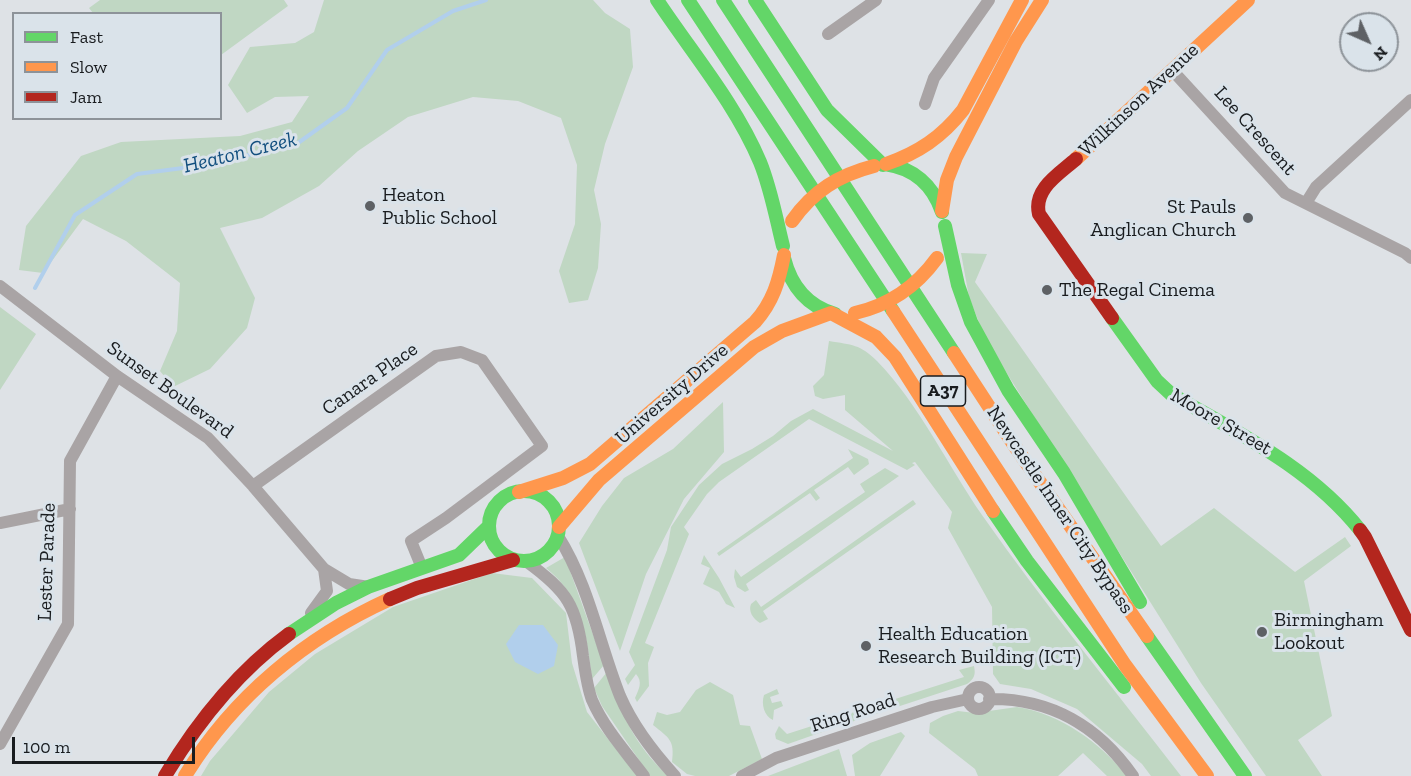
<!DOCTYPE html>
<style>
body{margin:0}
#map{position:relative;width:1411px;height:776px;overflow:hidden;background:#dee2e6;font-family:"Zilla Slab",serif}
canvas{display:block}
.legend{position:absolute;left:12px;top:12px;width:210px;height:108px;box-sizing:border-box;background:#dae3ea;border:2px solid #8d9399;margin:0;padding:8px 10px;list-style:none;font-size:18px;color:#191c1f}
.legend li{display:flex;align-items:center;gap:12px;height:30px}
.legend b{width:30px;border:2px solid #8d9399}
.north{position:absolute;left:1339px;top:12px;width:60px;height:60px;box-sizing:border-box;background:#dae3ea;border:2px solid #8d9399;border-radius:50%;rotate:135deg;font-size:16px;font-weight:700;line-height:24px;text-align:center;color:#191c1f}
.north::after{content:'';display:block;margin:auto;width:21px;height:27px;background:#5e6165;clip-path:polygon(50% 0,100% 100%,50% 72%,0 100%)}
.scale{position:absolute;left:12px;top:737px;width:183px;height:27px;box-sizing:border-box;border:3px solid #191c1f;border-top:0;padding-left:8px;font-size:18px;line-height:21px;white-space:nowrap;color:#191c1f;-webkit-text-stroke:4px #dae3ea;paint-order:stroke}
</style>
<div id="map">
<canvas width="1411" height="776"></canvas>
<ul class="legend">
<li><b style="height:8px;background:#63d668"></b>Fast</li>
<li><b style="height:8px;background:#ff974d"></b>Slow</li>
<li><b style="height:8px;background:#b3261e"></b>Jam</li>
</ul>
<div class="north">N</div>
<div class="scale">100 m</div>
</div>
<script>
const context = document.querySelector('canvas').getContext('2d');
context.lineJoin = 'round';
function fillPath(path, color) { context.fillStyle = color; context.fill(path, 'evenodd'); }
function strokePath(path, color, width, dash) { context.strokeStyle = color; context.lineWidth = width; context.lineCap = dash ? 'butt' : 'round'; context.setLineDash(dash || []); context.stroke(path); }
function write(font, color, halo, rows, align = 'center') {
  context.font = font + ' "Zilla Slab",serif'; context.lineWidth = 6; context.setLineDash([]); context.textBaseline = 'middle'; context.strokeStyle = halo; context.fillStyle = color; for (const [text, x, y, turn = 0] of rows) {
    context.save(); context.translate(x, y); context.rotate((+turn || 0) * Math.PI / 180); context.textAlign = isNaN(turn) ? turn : align; if (halo) context.strokeText(text, 0, 0); context.fillText(text, 0, 0); context.restore();
  }
}
fillPath(new Path2D(`
 M100 0H284L288 6 221 55 220 14 93 13 89 8Z
 M324 0H593L605 13 630 29 633 67 605 144 594 190 601 224 598 268 588 300 569 303 559 271 575 224 577 165 561 118 518 101 473 97 408 117 358 151 319 186 262 218 220 228 255 298 247 328 210 369 173 387 160 371 177 331 180 283 126 241 83 219 43 273 19 270 26 226 81 156 121 142 240 136 292 122 309 96 275 97 247 113 228 85 250 47 295 43 314 32Z
 M961 253 987 254 975 282 1161 546 1214 508 1295 572 1345 537 1351 546 1304 581 1332 716 1298 740 1322 776H1266L1201 683 986 340 969 297Z
 M0 307 36 334 0 390Z
 M829 341C852 345 860 344 877 361 919 404 948 466 982 515 1045 605 1114 689 1181 776H1151L1142 764 1077 709 1031 689 1000 684 993 674 992 607 948 528 952 512 915 462 912 463 915 465 907 470 809 419 719 482 707 494 684 527 689 534 645 643 654 647 648 663 649 686 637 702 635 698C639 689 643 682 636 674L628 685 625 679 635 665 629 652 667 550 671 527 699 485 722 464 752 449 773 436 791 421 813 409 893 451 845 410V395L823 399 815 396 813 386 824 375Z
 M723 402 724 452 684 499 646 574 620 651 579 543 602 506 624 478 673 449Z
 M848 449 868 459 869 464 854 475 848 467 814 490 820 498 816 501 810 493 719 556 717 553 853 458Z
 M885 468 899 476 746 584 749 590 745 592 737 587 734 577 735 569 741 577 865 492 860 484Z
 M913 500 916 504 763 611 768 619 760 623C753 619 748 611 751 604L756 600 761 607Z
 M704 555 719 578 735 608 726 604 719 592 703 584 710 568 701 564Z
 M565 557 604 665 592 679C587 636 582 596 546 568Z
 M492 573 532 578 566 613 572 663 587 712 637 776H201L210 761 269 692 315 654 393 607Z
 M974 666C976 675 974 679 967 684L842 725V716L964 677 959 670Z
 M607 672C623 716 633 743 668 776H650L602 706 594 688Z
 M710 682 733 695 740 725 750 726 762 759 729 776H695L687 774 672 762C675 740 669 738 653 725L657 712 667 715 680 712 696 690Z
 M777 689 779 694 770 697 772 703 781 701 783 706 774 710 773 720C764 716 761 704 764 695Z
 M1017 707C1061 714 1099 742 1127 776H1107L1083 753 1058 776H978L975 769 929 733 930 723 943 716 958 711 975 713Z
 M815 725 825 731 788 744 776 739 775 734 779 726 787 734Z
 M901 732 905 736 880 776H855L852 755 870 743Z
 M839 749 847 776H768Z`), '#c0d7c3');
fillPath(new Path2D(`
 M519 625H543L558 645 554 666 538 674 515 662 506 644Z`), '#b1cfec');
strokePath(new Path2D(`
 M35 288 75 215 137 174 206 165 298 143 347 108 387 50 453 11 486 0`), '#b1cfec', 4);
strokePath(new Path2D(`
 M828 34 876 0
 M1172 70 1285 193 1405 253 1411 258
 M925 104 934 78 989 0
 M1306 203 1316 187 1411 100
 M0 286 117 376 208 438 253 486 324 569 349 584 369 587
 M253 486 436 356 461 352 482 360 542 446 446 518 411 541 422 568
 M0 523 70 509
 M558 536C589 585 599 643 620 696 633 726 653 752 675 776
 M527 562C567 591 577 606 583 656 585 670 587 687 592 700 604 728 626 752 644 776
 M311 613 327 591 324 569
 M968 698a11 11 0 1 1 22 0a11 11 0 1 1-22 0Z
 M989 699C1051 698 1099 727 1133 776
 M0 744 68 624 70 461 117 376
 M742 776 776 758 932 707 968 699`), '#a9a4a5', 12);
strokePath(new Path2D(`
 M657 0C692 53 735 103 760 162 771 189 776 218 783 246
 M688 0 893 311
 M723 0 954 353
 M755 0 827 110 883 165
 M885 164C913 168 933 185 942 212
 M945 226 958 285 971 322 1008 390 1064 473 1140 602
 M784 258C791 286 807 306 835 314
 M1112 318 1157 381 1171 394C1238 433 1311 468 1360 530
 M489 526a35 35 0 1 1 70 0a35 35 0 1 1-70 0Z
 M993 511 1027 561 1124 687
 M289 634 336 603 368 587 459 555 489 526
 M1147 636 1245 776`), '#63d668', 14);
strokePath(new Path2D(`
 M1076 159 1248 0
 M886 164C918 153 942 137 963 110L1022 0
 M942 211 947 180 956 157 1016 41 1042 0
 M893 311 1125 665 1207 776
 M833 314 876 337 895 357 993 511
 M954 353 1014 445 1147 636
 M519 492 563 478 590 464 755 322C773 302 779 281 784 255
 M559 527 599 480 754 347 782 331 831 313
 M185 776C233 697 306 637 390 599`), '#ff974d', 14);
strokePath(new Path2D(`
 M1076 159C1059 174 1033 189 1039 214L1112 318
 M1360 530 1365 537 1411 630
 M390 599 417 588 513 560
 M165 776C198 721 237 672 289 634`), '#b3261e', 14);
strokePath(new Path2D(`
 M792 221C813 191 839 175 874 166
 M855 313C890 305 916 287 937 258`), '#ff974d', 14);
for (const [x, y, r, color] of [
 [370,206,6,"#5e6165"],
 [1248,218,6,"#5e6165"],
 [1047,290,6,"#5e6165"],
 [1262,632,6,"#5e6165"],
 [866,646,6,"#5e6165"]
]) { const dot = new Path2D(); dot.arc(x, y, r, 0, 2 * Math.PI); context.fillStyle = color; context.fill(dot); strokePath(dot, '#dae3ea', 2); }
for (const [x, y, w] of [
 [943,391,45]
]) { const box = new Path2D(); box.roundRect(x - w / 2, y - 15, w, 30, 4.5); context.fillStyle = '#dae3ea'; context.fill(box); strokePath(box, '#191c1f', 1.5); }
write('bold 18px', '#191c1f', null, [
 ["A37",943,391]
]);
write('20px', '#191c1f', '#dae3ea', [
 ["Wilkinson Avenue",1139,100,-43],
 ["Lee Crescent",1255,131,48],
 ["Canara Place",370,379,-35],
 ["Sunset Boulevard",170,390,36],
 ["University Drive",672,394,-41],
 ["Moore Street",1221,422,30],
 ["Newcastle Inner City Bypass",1060,510,56],
 ["Lester Parade",47,562,-88],
 ["Ring Road",853,713,-18]
]);
write('20px', '#191c1f', '#dae3ea', [
 ["Heaton",382,195],
 ["Public School",382,218],
 ["St Pauls",1236,207,"right"],
 ["Anglican Church",1236,230,"right"],
 ["The Regal Cinema",1059,290],
 ["Birmingham",1274,620],
 ["Lookout",1274,643],
 ["Health Education",878,634],
 ["Research Building (ICT)",878,657]
], 'left');
write('italic 21px', '#114e7e', '#dae3ea', [
 ["Heaton Creek",240,153,-14]
]);
</script>
